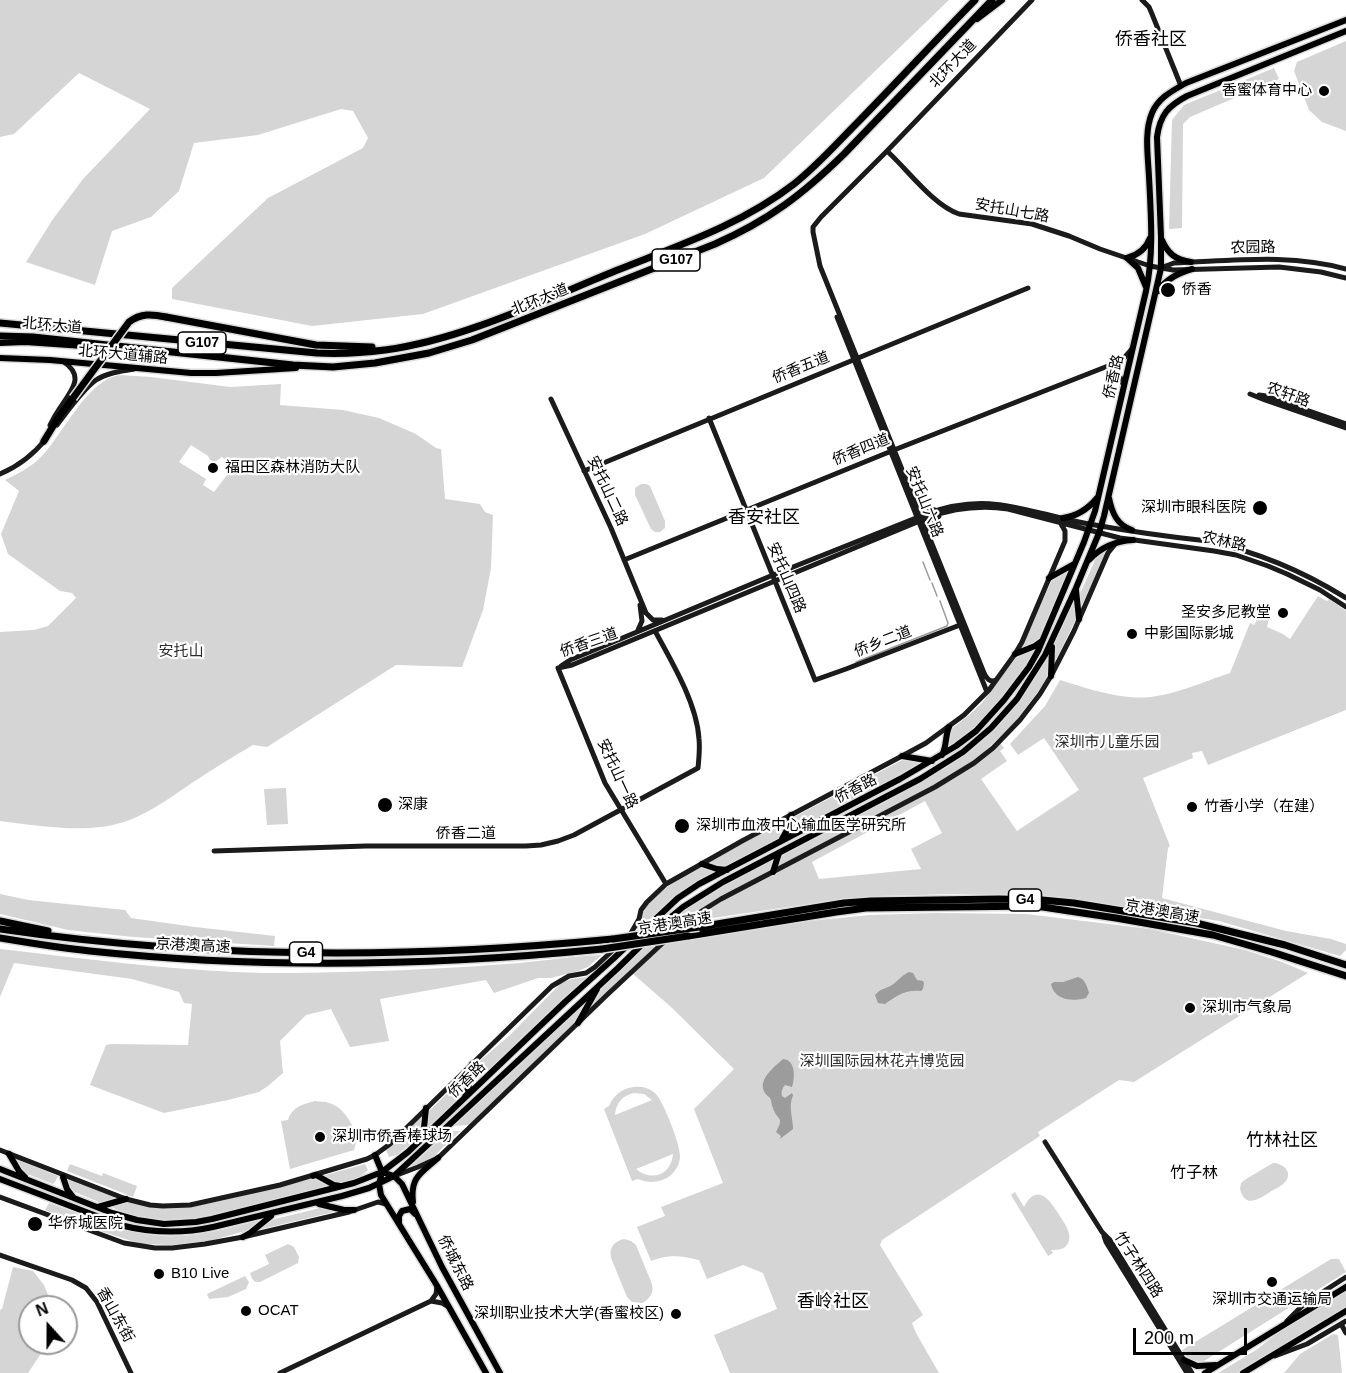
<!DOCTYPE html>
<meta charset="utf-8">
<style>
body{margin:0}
#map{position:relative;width:1346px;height:1373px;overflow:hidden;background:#fff;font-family:Helvetica,sans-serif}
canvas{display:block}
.north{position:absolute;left:18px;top:1295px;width:60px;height:60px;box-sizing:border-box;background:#fff;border:2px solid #999;border-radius:50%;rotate:339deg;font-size:16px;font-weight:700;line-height:24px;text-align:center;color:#000}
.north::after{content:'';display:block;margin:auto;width:21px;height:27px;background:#000;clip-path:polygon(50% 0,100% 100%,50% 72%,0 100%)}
.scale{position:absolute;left:1133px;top:1328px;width:114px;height:27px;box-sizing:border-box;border:3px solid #000;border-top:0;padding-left:8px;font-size:18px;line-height:21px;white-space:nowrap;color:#000;-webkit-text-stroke:4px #fff;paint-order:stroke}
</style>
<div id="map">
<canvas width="1346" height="1373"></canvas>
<div class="north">N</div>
<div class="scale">200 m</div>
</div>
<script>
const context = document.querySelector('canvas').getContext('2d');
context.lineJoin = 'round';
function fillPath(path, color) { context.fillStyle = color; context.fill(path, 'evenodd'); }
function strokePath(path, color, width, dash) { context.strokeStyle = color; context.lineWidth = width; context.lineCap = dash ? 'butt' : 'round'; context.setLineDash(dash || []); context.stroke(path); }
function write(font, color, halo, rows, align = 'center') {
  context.font = font + ' Helvetica,"Noto Sans SC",sans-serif'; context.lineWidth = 4.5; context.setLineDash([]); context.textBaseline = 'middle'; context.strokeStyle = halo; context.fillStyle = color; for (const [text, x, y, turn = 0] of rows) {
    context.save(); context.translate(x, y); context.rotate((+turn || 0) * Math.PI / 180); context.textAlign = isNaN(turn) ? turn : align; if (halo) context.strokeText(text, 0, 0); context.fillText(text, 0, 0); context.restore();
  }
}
fillPath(new Path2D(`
 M0 0H949L764 178 645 234 423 314 312 326 172 299V288L268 198 363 148 368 138 353 111 341 109 258 135 194 143 179 191 151 217 112 231 95 285 26 262 53 219 83 179 150 109 79 73 14 134 0 137Z
 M1346 41V131L1322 122 1309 110 1294 71 1297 62Z
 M1274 68 1279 79 1190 117 1183 124 1182 228 1169 229 1172 120 1184 105Z
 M120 375 151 377 230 387 281 384 280 405 343 410 379 418 416 434 436 448 441 449 445 499 480 504 485 512 493 515 491 568 483 610 462 667 396 665 267 747 253 745C234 756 216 767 198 779 167 799 139 823 101 827 68 831 33 825 0 821V632L34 630 48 626 76 598 72 593 60 591 8 554 1 534 19 491 5 480C17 474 30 468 40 458 64 434 86 380 120 375ZM191 445 208 456 210 460 215 462 222 457 233 467 214 492 203 485 206 479 179 462Z
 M641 484H646L650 486 665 521V528L660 532H655L651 529 635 495V488Z
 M1109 546 1106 555 1081 607 1078 598 1096 558Z
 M1069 569 1039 640 1037 644 1020 650 1051 582Z
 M1318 596 1327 601 1329 599 1346 611V710L1208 765 1202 751 1192 753 1193 758 1143 778 1170 846 1168 848 1162 898 1286 931 1331 939 1346 944V950L1340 956 1219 921 1088 901 1036 896 954 894 882 896 836 900 692 921 726 898 948 781 1000 743 1004 748 1000 751 1007 761 981 779 1017 831 1079 790 1044 738 1018 755 1010 744 1045 706 1060 680C1083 687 1106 695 1129 697 1163 701 1199 683 1230 673L1250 623 1254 625 1262 611 1270 615 1267 627 1283 634 1290 639ZM925 801 942 833 911 849 921 869 819 879 812 862Z
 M1075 600 1078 615 1057 658H1054L1053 647Z
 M1035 649C1009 693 988 718 947 749L950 730 969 715 981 704 1018 655Z
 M1049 652 1050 672 1046 681 1016 721 982 754 946 779 861 825 843 822C906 789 973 761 1017 703 1030 687 1039 670 1049 652Z
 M908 757 926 763 787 835 792 818Z
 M286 788 288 824 267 825 264 789Z
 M786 820 785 830 780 839 724 868 705 864Z
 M838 824 854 828 777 869 781 855Z
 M776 857 772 871 685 922 668 925 689 904Z
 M699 867 718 871 680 893 668 902 641 928 635 929C641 922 642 911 648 904 662 888 681 878 699 867Z
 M0 894 28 900 125 910 131 918 195 927 275 936 274 946 133 937 68 930 0 914Z
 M936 913 1026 914 1150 929 1245 950 1282 962 1308 973 1134 1082 1119 1080 1038 1132 1040 1136 882 1240 880 1245 923 1315 912 1323 916 1333 939 1373H730L714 1335 777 1309 763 1273 743 1265 707 1279 699 1260C679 1256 671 1254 651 1261L637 1227 665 1216 661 1207 723 1183 694 1109 734 1069 671 1007 632 973 664 944 809 921 869 915Z
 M658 946 591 1008 590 1007 603 986 641 948Z
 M0 949C98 960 195 974 294 973 369 972 445 969 520 963 548 960 574 956 602 955L588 967 578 971 551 978H538L494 993 486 980 380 999 389 1041 350 1047 331 1009 306 1015 280 1041 283 1073 268 1086 259 1092 228 1100 164 1113 90 1085 106 1045 112 1044 188 1045 192 1004 184 1003 179 992 132 979 14 963 0 997Z
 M614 952H616L470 1090 474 1079V1066L510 1035 561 983 572 979 587 977Z
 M590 996 577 1024 469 1125 453 1126Z
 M468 1073 467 1085 461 1099 425 1129 427 1113Z
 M633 1087C641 1086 648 1087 655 1093 663 1100 681 1146 680 1157 678 1178 656 1187 638 1179L632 1181 604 1109 609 1106C614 1095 621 1089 633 1087ZM634 1093 644 1094 652 1100 615 1115C616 1103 622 1096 634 1093ZM673 1154C671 1175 652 1182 636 1169Z
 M315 1101C319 1102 325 1101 329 1103 343 1106 356 1127 356 1141 356 1144 355 1147 354 1150L290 1169 281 1121 288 1120C292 1107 303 1104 315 1101Z
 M422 1116 419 1136 397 1155 389 1157 386 1150Z
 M449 1131H460L431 1159 410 1167Z
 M16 1159 58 1176 55 1182 53 1184 25 1173Z
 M1273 1163C1282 1163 1293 1171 1286 1181 1282 1186 1275 1189 1270 1192 1259 1199 1245 1209 1240 1189L1241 1183 1246 1179Z
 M70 1164 102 1176 103 1173 137 1186 133 1197 67 1171Z
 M365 1164 368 1170C361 1177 346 1185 336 1182 331 1181 326 1178 322 1176Z
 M67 1178 116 1197 101 1203 70 1190Z
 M314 1178H318L330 1185 314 1191 213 1216 176 1222 157 1221 129 1216 110 1206 127 1201 142 1205 196 1206 229 1199Z
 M1015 1192 1024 1207C1036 1183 1049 1198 1058 1213 1064 1223 1076 1237 1065 1247 1061 1250 1056 1250 1051 1250L1053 1253 1048 1256 1011 1195Z
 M49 1203C91 1218 133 1238 178 1236 206 1235 233 1227 260 1220L254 1226 249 1230 209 1241 172 1245 141 1244 72 1222 45 1210Z
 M320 1208 334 1212 258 1230 271 1220Z
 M624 1239 631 1241 636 1245 652 1284C654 1293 650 1299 642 1303L632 1302 627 1297 611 1258C609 1248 614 1241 624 1239Z
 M288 1244 294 1247 299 1257 298 1263 260 1282C253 1283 252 1279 250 1273L269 1264 265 1255Z
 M1331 1259H1339L1346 1272 1204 1361C1192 1361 1188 1361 1182 1350Z
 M13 1267 33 1271 44 1285 53 1307H30V1343H48L28 1373H0V1310L2 1309Z
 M245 1276 249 1282 246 1289 228 1297 209 1299 207 1294Z
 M1346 1291V1307L1237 1373H1218L1256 1350 1279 1332Z
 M1333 1334 1338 1335 1342 1373H1284L1300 1354Z`), '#d5d5d5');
fillPath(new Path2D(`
 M909 972 913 973 917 980 923 981 924 983 923 989 921 991C906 989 896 996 885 1004L878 1003 875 995C881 988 886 989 892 985 899 980 901 976 909 972Z
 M1078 977C1085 979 1087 986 1089 993L1086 998C1072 1002 1054 1000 1051 984L1054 982H1063Z
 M783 1059C796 1060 795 1078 792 1087L785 1085C782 1088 781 1092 782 1096L785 1098 792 1093 793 1095C788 1107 793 1117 793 1129L780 1139 781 1136 776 1132C785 1116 777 1121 773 1108 771 1105 772 1101 770 1098 752 1084 772 1069 783 1059Z`), '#9c9c9c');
strokePath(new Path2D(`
 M923 562 930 580
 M932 583 937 596
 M856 662 947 626 948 623 940 601`), '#9c9c9c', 1.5);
const primary = new Path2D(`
 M977 19 1002 0
 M1162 240C1168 254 1176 260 1191 262
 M1127 258 1138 268 1146 287
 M1127 258C1138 255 1146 249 1150 238
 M1158 291C1166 279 1178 273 1192 269
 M0 343 25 342 98 347
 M0 358 50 360 191 373H216L296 368
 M1109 498C1112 513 1117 525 1132 530
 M1063 518C1078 516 1088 509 1097 498
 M1089 560C1101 547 1115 541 1133 540
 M1049 578 1074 564
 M1076 590 1079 619
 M1015 654 1035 646 1042 641
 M1051 676 1052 647
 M942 755C947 746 945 736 949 727
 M902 756 932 761
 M836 823 860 826
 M782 839 786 832 791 815
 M702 864 717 869 727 870
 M773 872 779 853
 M578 1023 597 989
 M465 1097 469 1085 472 1064
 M420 1139 424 1128 426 1108
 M9 1154 19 1171 25 1177
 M375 1155 382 1172 379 1184 381 1195 436 1284 486 1373
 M0 1169 112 1213 137 1220 164 1224 196 1222 212 1219 354 1183 382 1172 408 1152 565 1002 613 959 678 898 699 884 900 779 956 746 976 731 1004 700 1029 667 1038 651 1084 542 1095 511 1146 291C1154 254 1151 215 1149 177 1148 156 1144 132 1152 113 1158 98 1172 91 1186 83L1346 20
 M382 1172 394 1176 402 1184 442 1267 500 1373
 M313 1176 316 1175 334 1185 340 1186
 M63 1177 67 1189 73 1197
 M0 1179 120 1225C151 1233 181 1234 213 1227L342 1196 369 1188 394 1176 618 968 666 921 683 907 723 882 920 779 963 752 991 728 1017 699 1045 655 1076 588 1099 533 1104 516 1161 268V237L1157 137C1160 115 1168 106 1187 96L1346 31
 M413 1202C410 1177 421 1173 438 1158
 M319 1204 344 1210H354
 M98 1207 126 1199
 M399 1223V1216L402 1211 410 1209 415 1214
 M243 1237 250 1233 271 1216
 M1184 1360 1197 1366 1216 1365
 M1205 1373 1346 1287
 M1243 1373 1346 1311`);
const highway = new Path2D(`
 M166 317 316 345 372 347
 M0 323 317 353C339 354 362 353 385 350 461 340 544 300 615 271 677 246 741 225 794 184 818 165 838 142 859 121 898 81 936 40 975 0
 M0 336 33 337 293 365 333 367 375 363 429 353 472 340 715 244C769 220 802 195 844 154L992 0
 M44 441 58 418 73 398
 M0 921 48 931
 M699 927 844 903 871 901 999 899 1042 900 1074 903 1196 923 1285 945 1346 965
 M0 929C203 959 409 959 613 939
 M688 936 836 912 866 908 1036 906 1116 918 1213 935 1272 952 1346 976
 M0 938C30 943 60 948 90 951 259 969 432 966 602 949`);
strokePath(primary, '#dbdbdb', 9);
strokePath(highway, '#dbdbdb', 10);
strokePath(new Path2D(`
 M1142 0 1149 7 1152 14 1181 86
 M887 151C908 170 933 205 959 214L1032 224 1069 236 1100 249 1150 266 1173 270 1279 267 1321 272 1346 278
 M1163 267 1174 263C1231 261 1290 253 1346 269
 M837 317 987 692
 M1108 366 1117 370 1124 386
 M1250 394 1265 400 1346 428
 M1259 395 1266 396 1346 424
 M551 399 611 528 646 613 653 620H662
 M709 418 815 680 846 669 960 625
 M50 425C53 419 56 414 60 408 70 392 86 377 64 362
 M57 425C67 412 83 389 96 380 107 373 121 371 134 369
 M584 471 1028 288
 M0 474C19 466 33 455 46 439
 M917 503 924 508 935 510
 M930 536 931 525 939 516
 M624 560 894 450 1108 366 1124 358 1132 349
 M638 630 642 621 640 605
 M561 666 570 660 773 575 926 514C990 490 1027 513 1089 524 1128 531 1169 537 1208 541 1257 552 1303 571 1346 598
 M558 668 572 665 927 518C954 508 980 505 1008 509L1120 538 1214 551 1236 555 1268 566 1287 574 1320 590 1346 607
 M558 668 605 783 666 884
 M996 680C990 683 986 678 984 673L820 266 813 232V227L821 217 887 151 1032 0
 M214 851 366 846H526L541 845 558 841 574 835 698 768C699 758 700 749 699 739 697 704 672 662 655 631
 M678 930 694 916 721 899 935 787 974 763 993 748 1020 720 1040 694 1051 676 1074 631 1108 553 1116 543
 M1045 1142 1102 1232 1110 1240 1192 1373
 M0 1150 126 1199 150 1205 163 1206 190 1205 280 1185 367 1159 375 1155 390 1144 552 986 569 976 586 973 595 967 631 933 639 919 641 910 647 902 666 884 742 841 902 756 926 743 964 715 989 690 1015 654 1022 642 1065 541V531L1060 522
 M397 1175 418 1167 438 1158 608 994 666 940
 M0 1197 124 1243 155 1248H172L205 1244 243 1237 349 1212 378 1202 386 1204
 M1104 1236 1106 1242 1187 1373
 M0 1255 72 1280 86 1288 97 1302 131 1373
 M431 1301 442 1303 449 1307
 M1287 1321 1304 1304 1346 1277
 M1341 1324 1346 1333
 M1275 1356 1307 1344 1346 1321
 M280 1373 431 1301 436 1294 437 1286`), '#1b1b1b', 5);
strokePath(primary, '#000', 6);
strokePath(highway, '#000', 7);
const highwayBridge = new Path2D(`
 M73 398 129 322C141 313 152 314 166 317
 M613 939 699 927
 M602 949 688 936`);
strokePath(highwayBridge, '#dbdbdb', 10, []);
strokePath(highwayBridge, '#000', 7);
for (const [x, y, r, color] of [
 [1324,91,6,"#000"],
 [1168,290,8,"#000"],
 [213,468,6,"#000"],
 [1260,508,8,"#000"],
 [1283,613,6,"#000"],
 [1132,634,6,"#000"],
 [385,805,8,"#000"],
 [1192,807,6,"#000"],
 [682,826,8,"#000"],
 [1190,1008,6,"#000"],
 [320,1137,6,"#000"],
 [35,1224,8,"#000"],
 [159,1274,6,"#000"],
 [1272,1282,6,"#000"],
 [246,1311,6,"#000"],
 [676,1314,6,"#000"]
]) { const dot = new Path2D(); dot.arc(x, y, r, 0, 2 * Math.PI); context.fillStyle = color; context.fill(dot); strokePath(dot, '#fff', 2); }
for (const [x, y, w] of [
 [676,260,48],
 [202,343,48],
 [1025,900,33],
 [306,953,33]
]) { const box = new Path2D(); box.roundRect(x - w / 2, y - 11, w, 22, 4.5); context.fillStyle = '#fff'; context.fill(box); strokePath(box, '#000', 1.5); }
write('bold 14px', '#000', null, [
 ["G107",676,260],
 ["G107",202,343],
 ["G4",1025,900],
 ["G4",306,953]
]);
write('15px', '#000', '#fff', [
 ["北环大道",953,64,-46],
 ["安托山七路",1012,211,10],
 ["农园路",1253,248,-1],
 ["北环大道",540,300,-22],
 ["北环大道",52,326,5],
 ["北环大道辅路",123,355,5],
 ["侨香五道",801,368,-22],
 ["侨香路",1114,377,-77],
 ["农轩路",1288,395,20],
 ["侨香四道",861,450,-22],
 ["安托山二路",607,491,65],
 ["安托山六路",924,502,68],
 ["农林路",1224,542,12],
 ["安托山四路",786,578,67],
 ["侨乡二道",883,642,-21],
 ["侨香三道",589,643,-19],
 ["安托山一路",617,774,65],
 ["侨香路",856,789,-27],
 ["侨香二道",466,834],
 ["京港澳高速",1162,912,10],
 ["京港澳高速",675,924,-9],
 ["京港澳高速",193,946,3],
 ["侨香路",467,1080,-44],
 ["侨城东路",455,1263,63],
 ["竹子林四路",1138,1265,57],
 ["香山东街",115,1315,61]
]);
write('15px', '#000', '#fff', [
 ["香蜜体育中心",1312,91,"right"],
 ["侨香",1182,290],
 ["福田区森林消防大队",225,468],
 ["深圳市眼科医院",1246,508,"right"],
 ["圣安多尼教堂",1271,613,"right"],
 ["中影国际影城",1144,634],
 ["深康",398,805],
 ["竹香小学（在建）",1204,807],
 ["深圳市血液中心输血医学研究所",696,826],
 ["深圳市气象局",1202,1008],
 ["深圳市侨香棒球场",332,1137],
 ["华侨城医院",48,1224],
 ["B10 Live",171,1274],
 ["深圳市交通运输局",1272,1300,"center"],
 ["OCAT",258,1311],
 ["深圳职业技术大学(香蜜校区)",664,1314,"right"]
], 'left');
write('15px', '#2c2c2c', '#fff', [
 ["安托山",181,652],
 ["深圳市儿童乐园",1107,743],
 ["深圳国际园林花卉博览园",882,1062]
]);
write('16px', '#000', '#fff', [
 ["竹子林",1194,1174]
]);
write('18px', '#000', '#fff', [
 ["侨香社区",1151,40],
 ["香安社区",764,518],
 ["竹林社区",1282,1141],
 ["香岭社区",833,1302]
]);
</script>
